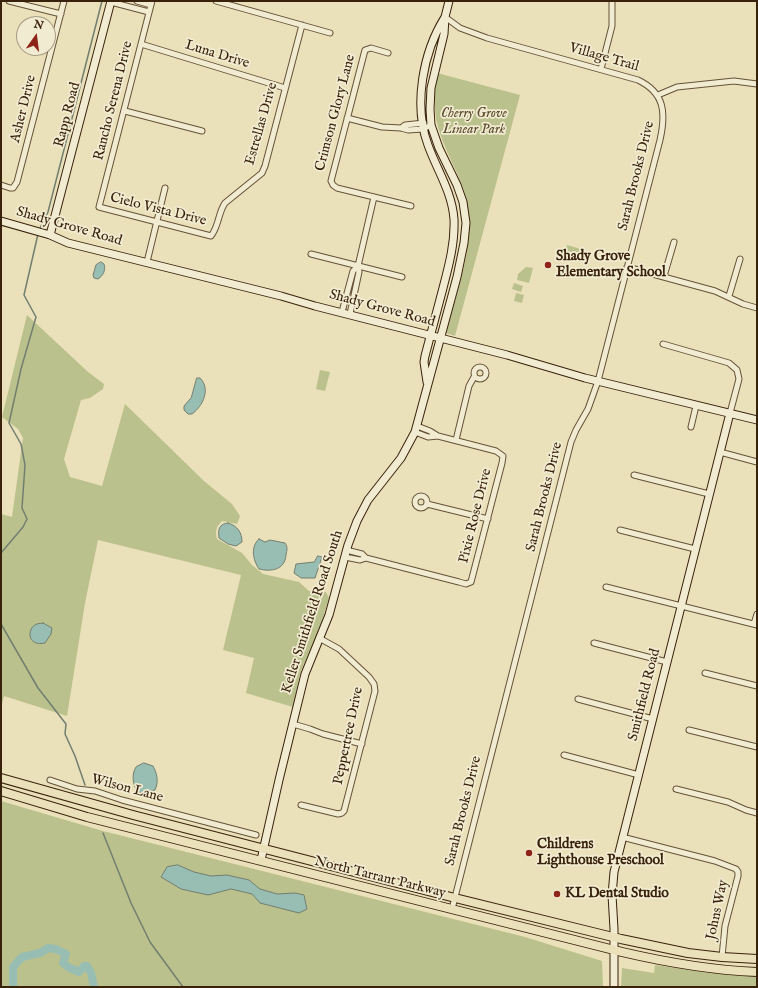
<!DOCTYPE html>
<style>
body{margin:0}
#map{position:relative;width:758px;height:988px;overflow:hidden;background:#eae0b9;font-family:"IM FELL English",serif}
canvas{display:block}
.frame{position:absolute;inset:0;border:2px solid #39220c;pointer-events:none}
.north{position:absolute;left:16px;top:16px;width:40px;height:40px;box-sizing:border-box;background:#f1ebd2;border:1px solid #a79b83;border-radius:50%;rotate:14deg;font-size:11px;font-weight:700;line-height:16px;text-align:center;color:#39220c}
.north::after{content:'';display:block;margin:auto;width:14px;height:18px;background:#8f2418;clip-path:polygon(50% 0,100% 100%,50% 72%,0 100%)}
</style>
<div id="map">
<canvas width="758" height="988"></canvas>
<div class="frame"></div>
<div class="north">N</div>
</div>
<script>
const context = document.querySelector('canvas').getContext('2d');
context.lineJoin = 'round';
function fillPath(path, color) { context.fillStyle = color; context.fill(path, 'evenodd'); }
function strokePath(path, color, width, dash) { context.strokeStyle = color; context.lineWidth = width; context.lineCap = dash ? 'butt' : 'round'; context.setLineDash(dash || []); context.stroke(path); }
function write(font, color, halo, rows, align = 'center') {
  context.font = font + ' "IM FELL English",serif'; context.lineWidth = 3.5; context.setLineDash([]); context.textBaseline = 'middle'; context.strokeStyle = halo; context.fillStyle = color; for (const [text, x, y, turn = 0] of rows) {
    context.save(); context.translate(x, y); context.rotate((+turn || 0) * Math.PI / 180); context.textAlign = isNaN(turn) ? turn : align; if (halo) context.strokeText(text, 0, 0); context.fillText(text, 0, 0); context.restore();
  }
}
fillPath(new Path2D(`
 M437 73 520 95 455 336 446 333C456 295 474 247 468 208 464 180 447 157 439 130 433 111 434 92 437 73Z
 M567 245 581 249 580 256 565 252Z
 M526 267 533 268 529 283 517 280 518 274Z
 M514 283 523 286 521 292 512 289Z
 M516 293 524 295 522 303 514 301Z
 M27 315 88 372 104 384 103 389 90 398 81 400 64 459 70 477 102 486 125 404 204 481 232 504 240 516 237 524 222 521C216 527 215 531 217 539L242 553 252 565 263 574 299 582 309 591 326 592 329 598 319 631 301 670 293 707 246 693 254 658 223 650 241 575 98 540 85 603 67 716 4 696 1 708V514L12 517 23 438 18 429 2 417Z
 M320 370 330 372 325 391 316 389Z
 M1 801 103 831 525 937 602 961 603 987H1Z
 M655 965 708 973 757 976V987H621L622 968 654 973Z`), '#bbc18c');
const water = new Path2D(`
 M101 262 104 264C106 270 103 276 98 279L94 278 93 275 96 265Z
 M197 378H200C211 389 203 406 192 414H188L184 410V406L191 398Z
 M228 523C238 526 242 533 242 542L236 546 228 544 219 538C218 529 219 524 228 523Z
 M259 539 265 542 270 540 285 543C288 547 287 550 286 555 285 570 271 572 259 569 253 560 250 547 259 539Z
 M318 556 322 557 315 578H301L294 573 296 564 314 562Z
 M43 623 52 628 51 634 45 643C26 647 27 627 37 624 39 623 41 624 43 623Z
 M144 763 153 766C157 773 159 782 155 790L142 793 137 791C133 784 131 775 136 767Z
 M178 865 194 872 211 876 227 875 249 880 260 889 277 894 295 893 304 895 307 909 299 913 260 903 252 894 231 889 208 895 181 889 161 877 167 867Z`);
fillPath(water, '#98bdb2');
strokePath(water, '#727f70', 1);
strokePath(new Path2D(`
 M39 230 48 212 102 1
 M1 553 23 527 27 519 22 508 25 465 21 444 9 423 21 369 36 317 24 295 38 234
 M1 624 38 688 66 724 65 734 75 756 85 785
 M103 833 131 903 150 942 183 987`), '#727f70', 1.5);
strokePath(new Path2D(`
 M13 987V967L22 957 40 953 48 948 56 949 66 954 63 963 68 967 79 972 84 966H87L91 973 94 987`), '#98bdb2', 8);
const street = new Path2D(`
 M9 1 61 14
 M137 1 151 5
 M152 1 99 207 211 236C219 226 218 213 225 203L262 173 265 166 302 25
 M216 1 330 33
 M111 2 149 12
 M445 17 460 28 487 38 638 80C665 93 666 113 660 140L598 381 588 409 576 430 571 442 452 909
 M141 44 285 88
 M388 53 371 48 365 50 331 181 333 185 337 188 411 206
 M601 69 612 26V1
 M658 95 677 87 734 81 757 84
 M125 111 202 131
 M347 118 382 127 401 128 408 130 423 129 431 125
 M401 128 405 125 424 123
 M1 185 10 188H13L17 182 64 1
 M311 254 402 277
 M147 262 165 188
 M627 267 715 291 743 304 757 308
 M664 276 674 242
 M729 296 740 259
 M342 312 353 271 358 266
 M350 314 359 272 358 266 374 197
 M663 344 729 363 737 370 739 379 730 413
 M474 373a6 6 0 1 1 12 0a6 6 0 1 1-12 0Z
 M417 426 430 431 438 436
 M691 427 696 406
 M456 440 469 386 474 377
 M720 452 757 462
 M634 475 709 494
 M415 502a6 6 0 1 1 12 0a6 6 0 1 1-12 0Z
 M427 504 488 519
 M620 530 695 549
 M346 550 362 554 366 558 459 582 466 584 471 582 502 463 503 456 496 451 438 436 428 437 415 432
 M345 557 360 560 366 558
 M606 587 757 625
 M754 624 757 614
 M594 643 667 662
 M705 673 757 686
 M578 699 653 719
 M293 724 310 729 323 734 362 744
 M689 730 757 747
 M564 755 639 775
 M50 780 77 789 95 791 122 800 256 835
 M676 789 728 802 746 810 757 813
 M301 805 338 814 342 813 344 811 375 691 374 684 369 677 339 649 319 638
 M622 837 715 861 736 869 738 872V876L725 926 722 957`);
const secondary = new Path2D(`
 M1 221 50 235 68 243 281 296 315 306 507 355 585 378 757 420
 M50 235 111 1
 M427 382 424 362 425 356C431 333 437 311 443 288 449 265 455 243 454 219 452 192 437 170 428 145 413 105 423 52 445 17
 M261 860 279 780 305 674 329 615 348 545 357 521 368 500 401 458 415 432 457 277 464 243 466 223 463 202 457 185 439 148 431 125 430 109 431 88 444 34 445 17 449 1
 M614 987V929L612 895 614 872 730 413`);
const primary = new Path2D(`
 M1 778 133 815 455 898 621 939 688 953 722 957 757 959
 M1 791 87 817 622 952C669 963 709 970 757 972`);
strokePath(street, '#655237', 7);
strokePath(secondary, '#39220c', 9);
strokePath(primary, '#39220c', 10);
strokePath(street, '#f1ebd2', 5);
strokePath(secondary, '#f1ebd2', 7);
strokePath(primary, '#eae0b9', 8);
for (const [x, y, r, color] of [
 [548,265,4,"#8f2418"],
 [529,853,4,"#8f2418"],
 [557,894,4,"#8f2418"]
]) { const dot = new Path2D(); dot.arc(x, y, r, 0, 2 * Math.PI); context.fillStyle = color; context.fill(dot); strokePath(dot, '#f1ebd2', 1.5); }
write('14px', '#39220c', '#f1ebd2', [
 ["Luna Drive",217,55,17],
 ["Village Trail",604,58,16],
 ["Rancho Serena Drive",114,101,-76],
 ["Asher Drive",24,109,-76],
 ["Crimson Glory Lane",336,113,-75],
 ["Rapp Road",68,115,-75],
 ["Estrellas Drive",262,124,-74],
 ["Sarah Brooks Drive",637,176,-76],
 ["Cielo Vista Drive",158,210,14],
 ["Shady Grove Road",69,227,16],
 ["Shady Grove Road",382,309,15],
 ["Sarah Brooks Drive",545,497,-76],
 ["Pixie Rose Drive",476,516,-76],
 ["Keller Smithfield Road South",313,612,-72],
 ["Smithfield Road",645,695,-76],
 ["Peppertree Drive",349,736,-78],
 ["Wilson Lane",127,789,15],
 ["Sarah Brooks Drive",464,811,-76],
 ["North Tarrant Parkway",380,878,14],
 ["Johns Way",718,910,-78]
]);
write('italic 14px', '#5a4a2c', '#f1ebd2', [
 ["Cherry Grove",474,114],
 ["Linear Park",474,130]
]);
write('bold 14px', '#39220c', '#f1ebd2', [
 ["Shady Grove",556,257],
 ["Elementary School",556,273],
 ["Childrens",537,845],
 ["Lighthouse Preschool",537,861],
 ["KL Dental Studio",565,894]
], 'left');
</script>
